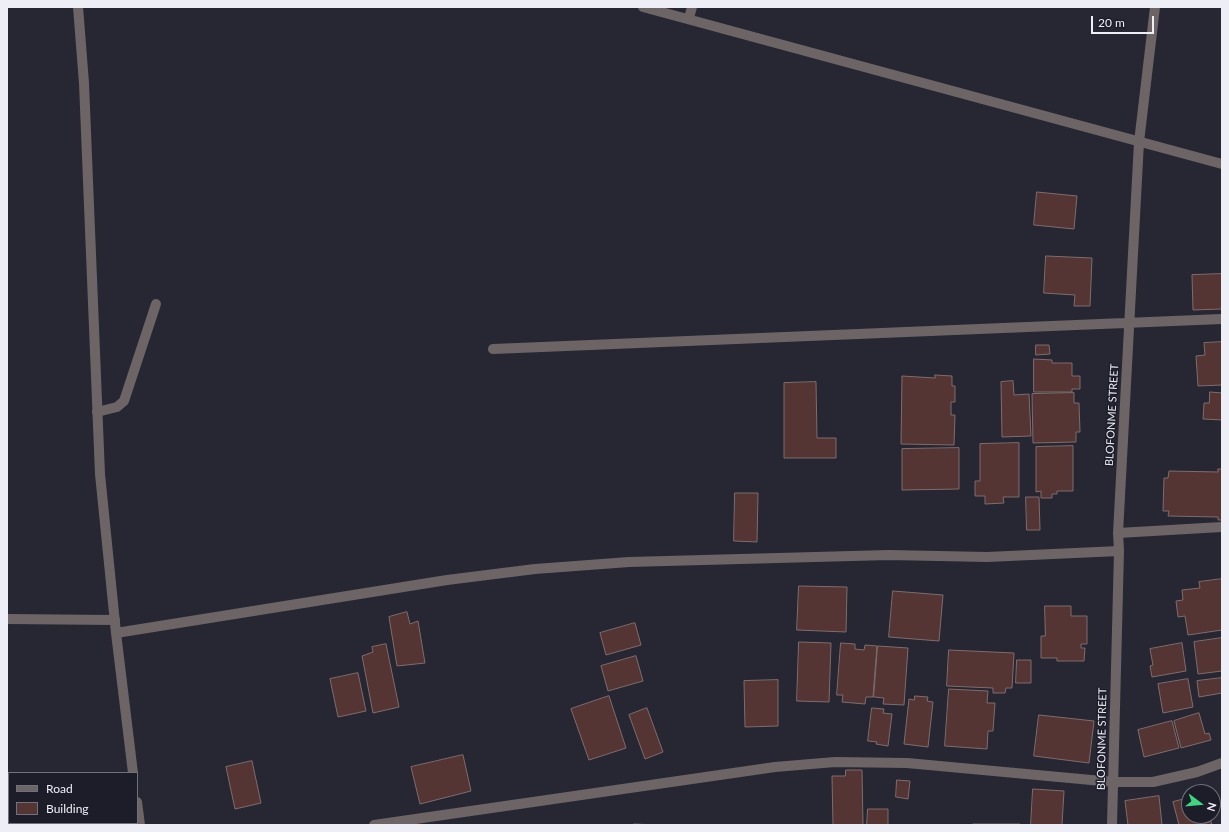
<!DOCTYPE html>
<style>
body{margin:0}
#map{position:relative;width:1229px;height:832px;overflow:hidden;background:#262733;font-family:Lato,sans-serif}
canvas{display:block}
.frame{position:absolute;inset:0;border:8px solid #edeef6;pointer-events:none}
.legend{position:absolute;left:8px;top:772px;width:130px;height:52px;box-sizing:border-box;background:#1c1d29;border:1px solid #70717b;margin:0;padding:5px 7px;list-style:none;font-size:12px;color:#edeef6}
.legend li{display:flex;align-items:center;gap:8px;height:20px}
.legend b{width:20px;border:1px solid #70717b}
.north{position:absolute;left:1181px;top:784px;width:40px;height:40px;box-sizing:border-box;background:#1c1d29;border:1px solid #70717b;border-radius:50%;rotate:106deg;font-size:11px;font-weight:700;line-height:16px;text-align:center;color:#edeef6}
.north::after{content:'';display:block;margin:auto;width:14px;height:18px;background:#3cd77e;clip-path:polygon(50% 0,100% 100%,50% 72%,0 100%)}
.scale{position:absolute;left:1091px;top:16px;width:63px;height:18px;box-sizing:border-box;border:2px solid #edeef6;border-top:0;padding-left:5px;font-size:12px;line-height:14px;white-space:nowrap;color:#edeef6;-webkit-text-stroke:3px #1c1d29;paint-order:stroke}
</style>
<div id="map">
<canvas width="1229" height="832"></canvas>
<div class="frame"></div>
<ul class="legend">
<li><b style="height:5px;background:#6d6565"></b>Road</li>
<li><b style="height:11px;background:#553434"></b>Building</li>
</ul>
<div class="north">N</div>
<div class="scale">20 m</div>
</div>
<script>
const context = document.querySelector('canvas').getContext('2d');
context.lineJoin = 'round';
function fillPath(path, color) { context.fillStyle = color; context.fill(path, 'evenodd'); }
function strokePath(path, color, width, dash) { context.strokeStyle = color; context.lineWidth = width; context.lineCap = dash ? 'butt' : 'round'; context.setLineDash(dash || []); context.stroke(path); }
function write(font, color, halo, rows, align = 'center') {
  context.font = font + ' Lato,sans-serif'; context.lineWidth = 3; context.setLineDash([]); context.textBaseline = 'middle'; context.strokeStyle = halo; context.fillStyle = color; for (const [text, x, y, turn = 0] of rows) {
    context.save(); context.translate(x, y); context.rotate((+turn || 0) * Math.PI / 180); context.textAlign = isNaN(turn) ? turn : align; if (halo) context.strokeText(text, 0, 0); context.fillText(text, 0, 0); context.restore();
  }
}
const building = new Path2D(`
 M1037 192 1077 196 1074 229 1034 225Z
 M1046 256 1092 258 1090 306H1074L1075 295 1044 293Z
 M1222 274V309L1193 310 1192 275Z
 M1222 342V385L1198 386 1196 356 1205 355 1204 343Z
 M1036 345H1049L1050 354 1036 355Z
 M1034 359 1052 360V363H1072V376H1080V389H1072V392H1034Z
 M935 375 952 376V386H955V402H951V415H955L954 445 901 444 902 376 935 378Z
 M1013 381 1014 395 1029 394 1031 436 1002 437 1001 382Z
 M816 382 817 438H836V458H784V383Z
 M1210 392 1222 393V420L1203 419 1204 403H1209Z
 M1074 393V403H1079L1080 432H1076V442L1033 443 1032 394Z
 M1019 443V497H1003L1004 503 985 504V496H975V481H980V444Z
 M1073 446V491H1057V494H1052V498H1041V491L1036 492V447Z
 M959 448V489L902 490V449Z
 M1218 469H1222V520H1218V517L1168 516 1169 511H1163L1164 478H1168L1169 471 1218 472Z
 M735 493H758L757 542 734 541Z
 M1026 497H1039L1040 530H1027Z
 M1222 579V630L1188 635 1185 616 1178 617 1176 601 1183 600 1182 590 1200 588 1199 582Z
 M799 586 847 587 846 632 797 630Z
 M893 591 943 595 939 641 889 637Z
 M1045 606H1071V616H1087V644H1081V648H1085L1084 661H1057V658H1041V636H1045Z
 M407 612 410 624 418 621 425 663 397 666 389 617Z
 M635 623 641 645 606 655 600 633Z
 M1222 638V671L1198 674 1194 642Z
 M799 642 831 643 829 702 797 701Z
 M841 643 855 644V649L864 650 865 645 877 646 873 697H866L865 704 842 702 843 695H837Z
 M1182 643 1186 671 1152 677 1150 666 1153 665 1150 649Z
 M386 644 399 707 373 713 362 656 373 652 372 647Z
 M878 646 908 648 904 705 883 704 884 698 874 697Z
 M949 650 1014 653 1012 688H1006L1005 693H993V688L947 686Z
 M636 656 643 681 608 691 601 666Z
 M1017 660H1031V683H1016Z
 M358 673 366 711 338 717 330 679Z
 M1222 678V693L1199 697 1197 681Z
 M1188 679 1193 707 1163 713 1158 684Z
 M778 680V726L745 727 744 681Z
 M949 689 988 691 987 703H995L993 731H988L987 749 945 746Z
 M609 696 626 748 589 760 571 709Z
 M915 696 928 697 927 701 933 702 928 747 904 744 909 699 914 700Z
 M647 708 663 752 645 759 629 715Z
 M872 708 884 709 883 713 892 714 888 746 876 744 877 742 868 741Z
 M1199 713 1205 734 1209 733 1211 740 1181 748 1174 721Z
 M1039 715 1094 721 1089 763 1034 756Z
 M1172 721 1179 748 1144 757 1138 730Z
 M463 755 471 791 420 804 411 767Z
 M252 761 261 803 235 809 226 767Z
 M846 770H862L863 825H833L832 776H845Z
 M897 780 910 781 908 799 896 797Z
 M1033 789 1064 791 1062 825H1031Z
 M1159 796 1162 825H1128L1125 801Z
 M1189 798V816H1209L1212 825H1179L1173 802Z
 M868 809H888V825H867Z
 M25 823H115L97 825H25Z
 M634 824 657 825H634Z
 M973 824H1020V825H973Z`);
fillPath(building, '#553434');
strokePath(building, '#7e6d6c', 1);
strokePath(new Path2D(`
 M97 412 117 407 124 401 156 304
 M7 619 115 620`), '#6d6565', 10);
strokePath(new Path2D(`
 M78 7 84 83 100 474 116 633 133 773
 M643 7 1222 164
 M689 18 692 7
 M493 349 1222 319
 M1118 533 1222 527
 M116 633 447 580 535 569 629 562 889 555 987 557 1119 551
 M137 802 140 825
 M374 825 775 767 835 762 907 763 1113 782H1153L1197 772 1222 763
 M1112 825 1119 551 1118 533 1139 142 1155 7`), '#6d6565', 10);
write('11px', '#edeef6', '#1c1d29', [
 ["BLOFONME STREET",1112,415,-87],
 ["BLOFONME STREET",1102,739,-89]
]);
</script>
